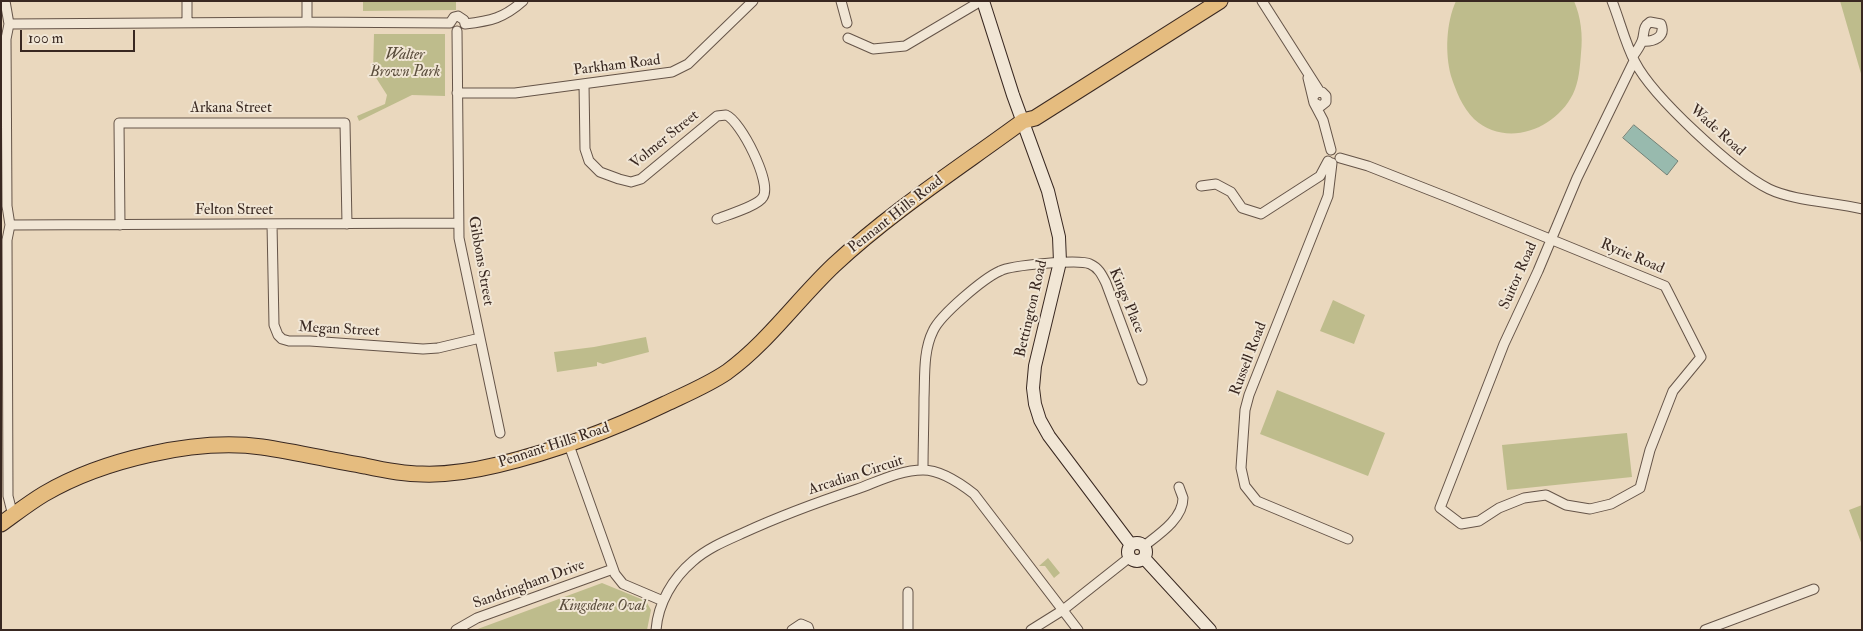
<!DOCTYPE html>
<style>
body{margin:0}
#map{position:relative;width:1863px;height:631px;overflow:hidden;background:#ead8be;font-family:"IM FELL Double Pica",serif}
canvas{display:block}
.frame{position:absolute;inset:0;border:2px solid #392821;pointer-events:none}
.scale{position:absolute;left:20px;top:30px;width:115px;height:22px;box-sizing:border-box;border:2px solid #392821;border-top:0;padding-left:6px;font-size:15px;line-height:18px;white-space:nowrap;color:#392821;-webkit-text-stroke:4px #f1e6d5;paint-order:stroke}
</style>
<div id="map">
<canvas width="1863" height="631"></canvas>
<div class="frame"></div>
<div class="scale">100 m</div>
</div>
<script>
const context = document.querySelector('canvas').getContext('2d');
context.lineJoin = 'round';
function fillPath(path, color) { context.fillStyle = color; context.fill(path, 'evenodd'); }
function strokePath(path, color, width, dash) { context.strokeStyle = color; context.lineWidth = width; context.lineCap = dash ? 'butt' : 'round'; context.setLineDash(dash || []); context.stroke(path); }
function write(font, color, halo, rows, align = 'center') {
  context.font = font + ' "IM FELL Double Pica",serif'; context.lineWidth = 4; context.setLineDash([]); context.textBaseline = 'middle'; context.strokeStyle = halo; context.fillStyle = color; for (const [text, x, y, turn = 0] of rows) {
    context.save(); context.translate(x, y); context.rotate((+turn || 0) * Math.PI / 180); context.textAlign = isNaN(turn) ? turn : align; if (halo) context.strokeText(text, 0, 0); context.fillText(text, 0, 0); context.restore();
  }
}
fillPath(new Path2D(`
 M363 1H456V10L363 11Z
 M1456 1H1574C1581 17 1583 36 1581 53 1580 66 1579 82 1573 94 1555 130 1506 148 1474 119 1462 107 1456 91 1451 76 1445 53 1446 23 1456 1Z
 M1840 1H1862V77Z
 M374 34H445V96L412 95 359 121 357 116 385 104 387 95 373 73Z
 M1333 300 1365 315 1354 344 1320 331Z
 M646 337 649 352 603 364 597 362V366L557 372 554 352 594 347Z
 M1277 390 1385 433 1368 476 1260 434Z
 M1627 433 1632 477 1507 490 1502 445Z
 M1862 505V545L1849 510Z
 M1048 558 1060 573 1054 578 1045 566H1039Z
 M602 583 646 601 651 610 647 630H475Z`), '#bebc8c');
const water = new Path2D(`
 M1634 125 1678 161 1667 175 1623 138Z`);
fillPath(water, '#98baae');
strokePath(water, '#728076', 1);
const minor = new Path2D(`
 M5 1 9 24 6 39 7 206 10 225 7 240 8 496 13 516
 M187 1V23
 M307 1V22
 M841 1 847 23
 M1262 1 1320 92
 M1612 1C1620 21 1625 43 1635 62 1653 97 1733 171 1769 189 1794 201 1834 202 1862 209
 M450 23 454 17 458 16 464 20 465 24
 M9 24 307 22 450 23
 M465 24C491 21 504 18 523 1
 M457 31 459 238 500 433
 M848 38 873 49 905 46 981 1
 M1633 56C1636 52 1640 46 1642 41 1645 33 1642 27 1650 22L1661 24C1666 37 1654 42 1642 41
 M1308 78 1314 103 1321 106 1326 102V96L1322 92 1316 93 1313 97
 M584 84 585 149 589 161 600 172 619 179 631 182 641 179 717 116 726 115C741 121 772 183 763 197 758 206 727 215 717 219
 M457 93H515L672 72 688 64 753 1
 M1314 103 1323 120 1331 150
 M1340 158 1368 166 1452 199 1665 286 1701 357 1673 391 1650 450 1640 488 1611 504 1590 509 1566 505 1546 495 1524 498 1499 508 1479 521 1461 524 1440 508 1504 344 1538 271 1577 178 1634 61
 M1332 163 1328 196 1249 395 1245 410 1241 468 1245 486 1257 501 1348 539
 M1201 186 1216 184 1231 192 1242 208 1261 214 1320 176 1328 161
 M272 224 274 325 278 335 282 339 289 341H310L423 349 438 348 480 338
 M10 225 457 223
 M120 225 119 123H345L347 224
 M569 445 615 574 623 584 663 601
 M923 470C923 446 924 422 924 398 925 376 923 351 933 331 940 315 984 278 1000 271 1011 265 1080 259 1090 264 1099 268 1102 275 1106 283L1142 380
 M1144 546C1158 535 1183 519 1183 498 1182 495 1180 490 1179 487
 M456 630 477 618 613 569
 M656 630C658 603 673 578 693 561 708 548 725 541 743 533 780 516 818 502 857 489 877 482 900 470 923 470 941 470 960 483 974 494L1078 630
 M792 630 801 624 808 627 809 630
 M908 630V592
 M1031 630 1063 610 1130 557
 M1705 630 1814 589`);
const secondary = new Path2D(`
 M983 1 1013 95 1048 191 1059 237 1060 262 1035 366 1033 388 1035 404 1040 420 1049 436 1131 545
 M1128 552a9 9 0 1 1 18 0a9 9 0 1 1-18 0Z
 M1144 558 1210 630`);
const trunk = new Path2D(`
 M1 524C15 514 29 503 44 494 102 460 195 438 262 447 296 452 330 460 365 466 383 470 403 474 422 474 447 475 472 471 497 465 555 451 611 430 665 404 686 394 708 385 727 372 768 342 797 300 834 265 892 211 959 168 1023 121L1035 118 1220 1`);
strokePath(minor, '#655448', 11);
strokePath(secondary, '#392821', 14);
strokePath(trunk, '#392821', 17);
strokePath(minor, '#f1e6d5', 9);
strokePath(secondary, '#f1e6d5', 12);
strokePath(trunk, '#e5bc7f', 15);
write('italic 15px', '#5a4d3c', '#f1e6d5', [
 ["Walter",405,56],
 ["Brown Park",405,73],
 ["Kingsdene Oval",602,607]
]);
write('15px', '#392821', '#f1e6d5', [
 ["Parkham Road",617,66,-7],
 ["Arkana Street",231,109],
 ["Wade Road",1717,131,42],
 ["Volmer Street",665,140,-39],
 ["Felton Street",234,211],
 ["Pennant Hills Road",896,215,-38],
 ["Ryrie Road",1632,257,23],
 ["Gibbons Street",480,261,80],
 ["Suitor Road",1519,276,-66],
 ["Kings Place",1126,301,67],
 ["Bettington Road",1032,309,-77],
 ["Megan Street",339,330,3],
 ["Russell Road",1249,359,-69],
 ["Pennant Hills Road",554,446,-18],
 ["Arcadian Circuit",856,476,-18],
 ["Sandringham Drive",529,585,-20]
]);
</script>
